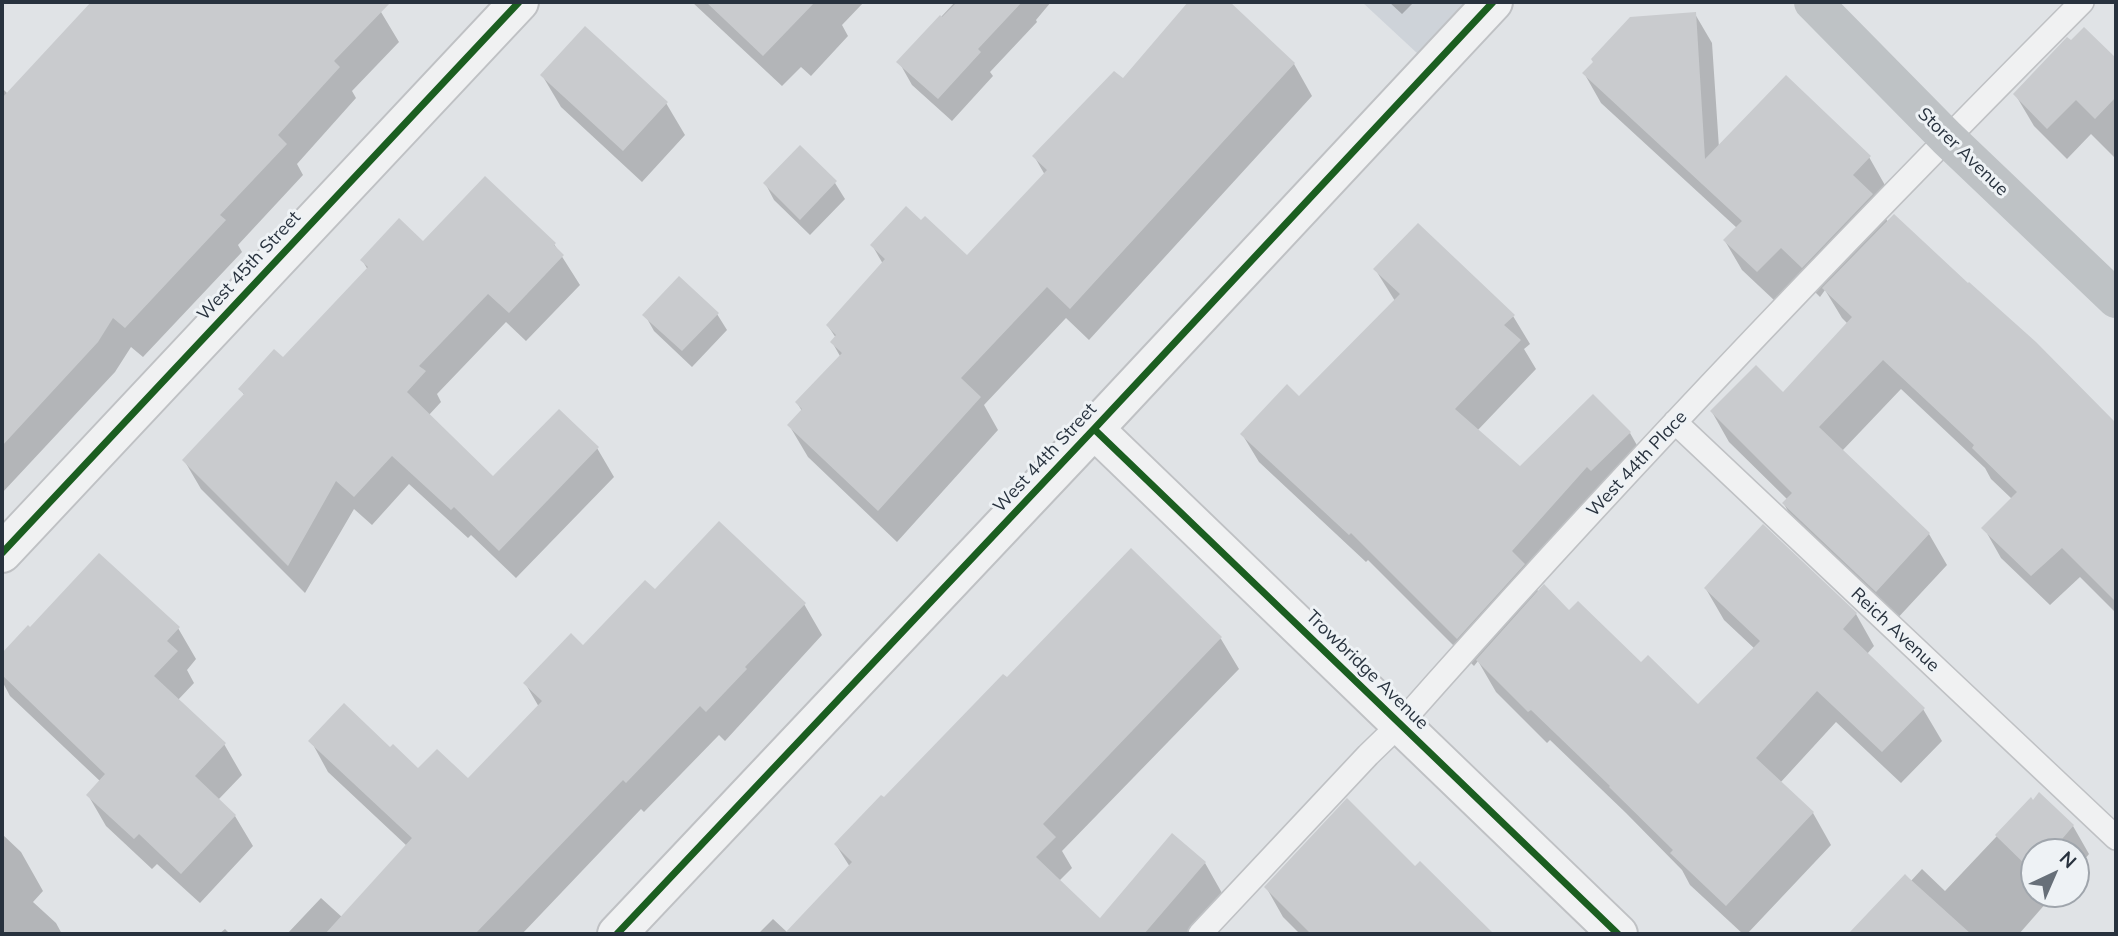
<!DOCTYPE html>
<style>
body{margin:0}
#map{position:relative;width:2118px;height:936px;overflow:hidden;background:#e0e3e6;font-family:Mulish,sans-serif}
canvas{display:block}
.frame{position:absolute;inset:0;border:4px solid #28323e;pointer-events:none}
.north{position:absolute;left:2020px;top:838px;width:70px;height:70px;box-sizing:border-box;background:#eef2f5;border:2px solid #9fa5ac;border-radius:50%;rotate:44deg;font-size:19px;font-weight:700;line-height:28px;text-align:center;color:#28323e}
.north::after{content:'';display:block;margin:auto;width:24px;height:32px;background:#687079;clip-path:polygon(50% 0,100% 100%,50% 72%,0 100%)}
</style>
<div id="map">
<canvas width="2118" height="936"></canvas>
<div class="frame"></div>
<div class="north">N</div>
</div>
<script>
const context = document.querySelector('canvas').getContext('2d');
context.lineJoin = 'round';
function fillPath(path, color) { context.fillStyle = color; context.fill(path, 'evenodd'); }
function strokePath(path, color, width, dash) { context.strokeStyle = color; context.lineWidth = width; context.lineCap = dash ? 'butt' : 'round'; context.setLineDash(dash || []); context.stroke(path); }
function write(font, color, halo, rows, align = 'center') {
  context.font = font + ' Mulish,sans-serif'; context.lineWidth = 6; context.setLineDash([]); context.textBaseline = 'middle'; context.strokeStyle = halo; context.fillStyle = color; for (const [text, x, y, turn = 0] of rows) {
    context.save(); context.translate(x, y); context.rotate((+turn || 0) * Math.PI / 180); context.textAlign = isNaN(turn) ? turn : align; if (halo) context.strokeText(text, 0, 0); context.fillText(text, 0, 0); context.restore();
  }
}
fillPath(new Path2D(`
 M1362 2H1493L1432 67Z`), '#ced3d9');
fillPath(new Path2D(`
 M94 2H371L381 12 399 42 352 91 356 98 297 164 303 175 238 245 242 252 143 357 131 347 115 372 2 493V279L4 276 2 274V88L8 94Z
 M692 2H864L842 25 848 36 811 76 801 67 782 86Z
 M955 2H1051L1036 20 1037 22 990 72 993 76 952 121 912 85 899 62Z
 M1202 2H1228L1294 64 1312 96 1089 340 1066 318 984 405 998 430 897 542 808 457 789 425 802 411 797 403 840 356 832 342 836 338 828 326 883 264 872 245 967 257 1045 175 1034 156 1123 81Z
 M1389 2H1414L1402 14Z
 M1695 14 1712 43 1719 148 1869 157 1886 187 1874 199 1888 222 2116 426V613L2080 577 2050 605 2001 558 1984 528 2012 499 1991 479 1985 468 1901 389 1842 451 1929 534 1947 565 1894 622 1801 534 1784 504 1788 500 1729 442 1712 412 1783 394 1848 324 1842 318 1825 290 1820 297 1799 276 1775 301 1742 270 1725 241 1737 228 1601 103 1584 73Z
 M2084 29 2116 61V159L2091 134 2067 159 2034 126 2015 94Z
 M542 75 666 103 685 135 642 182 561 107Z
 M765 183H835L845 199 810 235 774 200Z
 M423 244H554L580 285 526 341 506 322 437 394 441 402 428 416 493 479 597 448 614 477 516 578 471 535 468 538 409 484 372 525 354 509 305 593 201 489 184 460 245 396 240 389 283 360 368 270 362 260Z
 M1375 269 1513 316 1530 344 1524 349 1536 369 1477 431 1520 468 1630 433 1646 461 1530 577 1539 593 1569 612 1698 707 1755 649 1724 620 1706 589 1856 614 1874 646 1867 654 1923 709 1942 741 1901 783 1836 722 1780 783 1813 813 1831 845 1747 934H1743L1690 885 1682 870 1626 813 1550 740 1547 743 1496 692 1478 661 1474 666 1368 560 1366 562 1259 462 1242 434 1299 398 1395 301Z
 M717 314 727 330 692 367 654 331 645 315Z
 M1131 550 1221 639 1239 669 1062 851 1072 868 1059 881 1100 921 1205 863 1222 893 1187 934H758L773 919 788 933 850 867 836 845 1007 679Z
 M655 591 804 604 822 635 725 741 719 735 644 812 641 809 522 934H287L321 898 343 918 407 846 328 772 311 741 390 749 418 771 468 780 539 707 525 683 583 647Z
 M28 627 178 628 196 659 187 670 194 683 177 701 224 744 242 775 218 800 235 816 253 846 200 903 157 864 152 869 106 826 88 795 101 782 10 696 2 681V655Z
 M2039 795 2073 826 2089 854 2076 870V852H2034V894H2054L2019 934H1850L1905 877 1910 882 1922 869 1945 891 2031 800 2033 802Z
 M2 834 21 852 43 891 33 902 56 923 62 934H2Z
 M1415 868 1475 917 1484 934H1300L1283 917 1266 887Z
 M225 929 230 934H219Z`), '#0003');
fillPath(new Path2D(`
 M91 2H391L334 61 340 67 278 135 287 144 220 215 226 220 125 328 113 318 98 342 2 446V98Z
 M706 2H815L763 56Z
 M957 2H1022L978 49 981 52 938 99 896 62 940 15 942 17Z
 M1188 2H1230L1295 63 1070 309 1047 287 961 378 981 397 878 511 787 425 802 409 795 402 842 353 830 342 836 335 826 325 885 259 870 245 906 206 921 220 925 216 967 255 1047 170 1032 156 1114 71 1123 78Z
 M1696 12 1705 159 1786 75 1871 156 1853 175 1873 194 1802 268 1781 248 1757 272 1723 240 1742 221 1582 73 1593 62 1591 59 1630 17Z
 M585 26 668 102 623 151 540 75Z
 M2084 27 2116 58V97L2095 119 2076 100 2047 129 2013 94 2067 37 2071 40Z
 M800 145 837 181 800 220 763 183Z
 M485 176 556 243 554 245 564 255 509 313 488 294 419 366 426 371 407 392 493 476 559 409 599 447 499 551 454 507 451 510 392 456 354 497 336 481 288 566 182 460 244 394 238 389 274 349 283 357 368 267 360 260 399 218 423 241Z
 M1894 214 1968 283 1969 282 2036 342 2116 423V602L2062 548 2031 576 1981 528 2017 492 1972 448 1974 445 1883 360 1819 427 1930 533 1876 592 1782 503 1792 493 1710 411 1756 365 1783 392 1852 317 1822 288Z
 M1418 223 1515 315 1504 325 1521 340 1455 409 1520 466 1593 394 1631 432 1591 471 1587 467 1512 551 1525 564 1457 639 1351 533 1349 535 1240 434 1287 384 1299 396 1400 294 1373 269Z
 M679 276 719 313 682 351 642 315Z
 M719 521 806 603 745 667 747 669 706 712 700 706 626 783 623 780 475 934H325L412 838 308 741 344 703 390 747 393 744 418 768 437 749 468 778 542 701 523 683 571 633 583 645 645 580 655 589Z
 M1763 524 1857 613 1843 629 1925 708 1882 752 1817 691 1756 758 1814 812 1726 906 1670 853 1673 850 1609 787 1610 786 1531 710 1528 712 1476 660 1544 584 1569 610 1578 601 1641 662 1648 655 1698 704 1760 641 1704 588Z
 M1131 548 1222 637 1043 824 1056 837 1036 857 1100 918 1172 833 1206 862 1144 934H784L852 862 834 844 881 795 884 797 1003 674 1007 677Z
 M99 553 180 627 167 641 178 651 154 676 226 743 195 776 236 815 181 874 139 834 134 839 86 795 105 774 2 675V653L28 625 30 627Z
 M2039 792 2074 825 2051 852H2034L2033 872 1995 835 2031 797 2033 800Z
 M1347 798 1415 866 1420 861 1494 934H1311L1264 887Z
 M1905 874 1910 879 1971 934H1848Z`), '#c9cbce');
const lane = new Path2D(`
 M1675 422 2116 838
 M1200 934 1368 755 1400 724C1619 476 1849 236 2082 2`);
const street = new Path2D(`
 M1094 429 1618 934
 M2 553 519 2
 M617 934 1094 429 1493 2`);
strokePath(lane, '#bfc1c4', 26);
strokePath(street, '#bfc1c4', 42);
strokePath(lane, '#f0f1f2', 23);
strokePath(street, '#f0f1f2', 38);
strokePath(new Path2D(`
 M1813 2 1947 138 2116 299`), '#bec2c5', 38);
strokePath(new Path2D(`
 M1094 429 1618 934
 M2 553 519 2
 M617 934 1094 429 1493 2`), '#1b5e20', 7);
write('18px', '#28323e', '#eef2f5', [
 ["Storer Avenue",1963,152,44],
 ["West 45th Street",249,266,-47],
 ["West 44th Street",1045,458,-47],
 ["West 44th Place",1637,464,-47],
 ["Reich Avenue",1895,630,43],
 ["Trowbridge Avenue",1367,670,44]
]);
</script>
